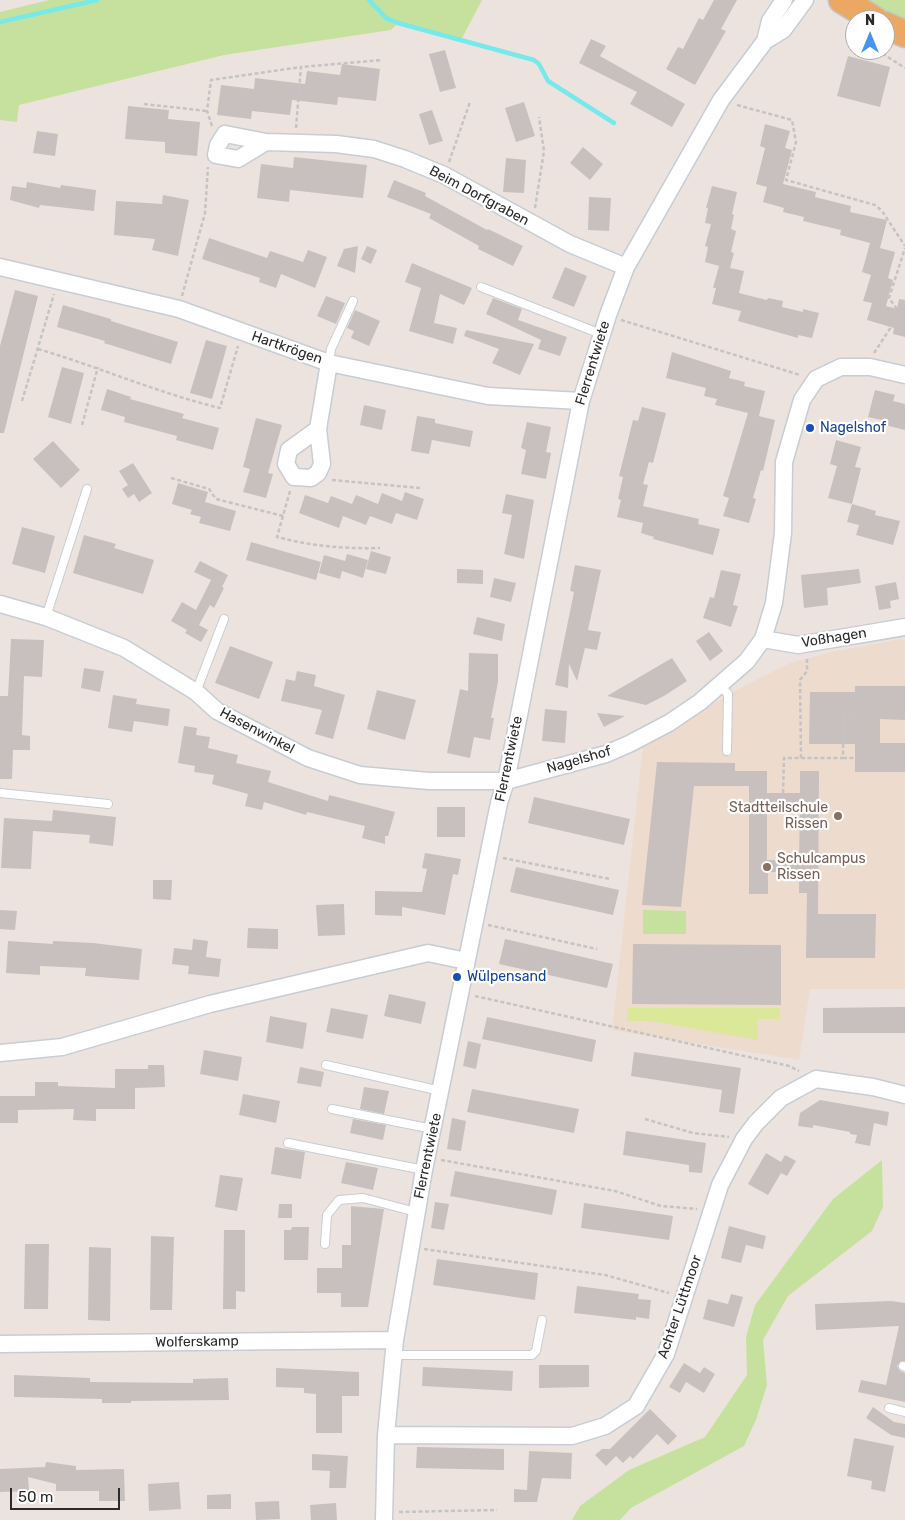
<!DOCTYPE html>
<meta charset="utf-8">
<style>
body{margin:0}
#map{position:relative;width:905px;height:1520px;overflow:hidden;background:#ede3de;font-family:Rubik,sans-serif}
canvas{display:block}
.north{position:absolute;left:845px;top:10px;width:50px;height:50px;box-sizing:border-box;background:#fff;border:1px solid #aaa;border-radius:50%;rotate:0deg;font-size:14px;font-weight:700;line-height:20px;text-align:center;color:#2b2b2b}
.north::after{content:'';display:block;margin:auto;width:18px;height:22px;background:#4593f3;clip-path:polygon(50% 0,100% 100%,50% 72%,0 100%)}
.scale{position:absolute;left:10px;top:1488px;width:110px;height:22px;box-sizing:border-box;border:2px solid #2b2b2b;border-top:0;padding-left:6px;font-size:15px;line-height:18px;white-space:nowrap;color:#2b2b2b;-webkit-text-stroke:4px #fff;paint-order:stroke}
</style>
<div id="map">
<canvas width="905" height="1520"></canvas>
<div class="north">N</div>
<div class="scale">50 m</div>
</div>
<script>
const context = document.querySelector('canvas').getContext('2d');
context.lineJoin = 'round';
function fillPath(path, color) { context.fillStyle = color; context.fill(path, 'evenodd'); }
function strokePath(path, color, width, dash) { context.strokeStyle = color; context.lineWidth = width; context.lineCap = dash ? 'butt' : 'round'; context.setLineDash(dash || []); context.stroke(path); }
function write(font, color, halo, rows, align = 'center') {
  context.font = font + ' Rubik,sans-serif'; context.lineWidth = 4.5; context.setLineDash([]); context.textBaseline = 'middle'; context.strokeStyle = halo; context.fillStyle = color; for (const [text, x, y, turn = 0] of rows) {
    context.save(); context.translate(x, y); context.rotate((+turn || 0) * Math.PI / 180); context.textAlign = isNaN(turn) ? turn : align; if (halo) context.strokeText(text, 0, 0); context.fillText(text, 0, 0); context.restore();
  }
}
fillPath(new Path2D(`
 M901 639 905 641V989H810L799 1060 612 1030 643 746 738 689 790 663 831 652Z`), '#eddbce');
fillPath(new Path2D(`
 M49 0H482L461 40 398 23 391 30 224 55 19 105 17 122 0 120V12Z
 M860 0H905V22Z
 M643 910 686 911V934H643Z
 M882 1160 883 1207 872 1231 788 1296 763 1340 767 1385 756 1420 744 1446 631 1508 620 1520H572L580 1506 629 1470 705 1437 747 1375 746 1337 755 1305 833 1199Z`), '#c6e19d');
fillPath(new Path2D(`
 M627 1008H780V1019H757L758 1040 650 1021H627Z`), '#dbe899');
strokePath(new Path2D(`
 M369 0 386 18 398 23 534 60 539 64 548 81 614 123
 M0 22 97 0`), '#76eaea', 4.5);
fillPath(new Path2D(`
 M714 0H737L721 29 726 31 695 85 666 69 678 47 683 49 699 18 703 20Z
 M591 39 606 46 600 56 685 104 672 127 630 104 637 92 579 63Z
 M445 50 456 88 440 92 429 54Z
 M848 56 890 67 880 107 837 96Z
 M342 64 380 69 376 101 338 97 337 105 292 100 290 115 252 111 251 119 217 115 221 85 254 89 255 78 305 84 307 71 340 75Z
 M524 102 535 136 516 142 505 108Z
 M128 106 169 110 168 119 200 122 197 156 165 153V142L125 139Z
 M432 110 443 141 429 145 419 114Z
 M765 124 790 131 785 148 792 150 783 184 816 192 815 197 851 206 850 212 887 220 880 248 895 252 888 278 893 280 886 306 897 309 899 299 905 300V337L893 334 894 328 867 320 872 303 863 301 871 275 862 272 870 243 840 235 841 230 803 221 804 217 783 212 784 208 763 202 767 187 756 184 765 148 760 146Z
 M37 131 58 134 55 156 33 153Z
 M583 147 603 164 590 180 570 163Z
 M294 157 367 165 363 198 290 190 289 202 257 198 261 164 293 168Z
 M506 158 526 160 524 193 503 192Z
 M394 180 426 193 425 196 487 230 488 229 523 246 513 266 478 249 479 246 429 218 431 214 387 197Z
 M27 182 60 188 61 185 96 190 94 211 40 205 39 208 10 200 12 186 26 188Z
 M712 186 737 192 732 214 734 215 731 229 736 231 731 252 734 253 730 268 744 271 739 293 767 300 768 298 783 301 782 307 803 312V309L819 313 812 338 798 335V338L738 321 741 311 712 304 716 288H713L719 266 705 262 708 247 705 246 711 224 705 223 708 208H706Z
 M163 195 189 200 178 256 152 250 155 239 114 235 116 201 162 204Z
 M589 197 611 198 609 231 588 230Z
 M209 238 267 258 270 251 303 262 308 250 327 257 315 288 281 274 276 288 259 282 260 278 202 259Z
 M358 246 355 273 337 266 344 249Z
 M367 246 377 250 371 264 361 259Z
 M412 263 472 288 464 305 440 294 434 323 457 328 453 344 409 331 421 288 405 282Z
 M565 267 587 276 574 307 552 298Z
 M15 290 38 296 4 433H0V346Z
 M326 296 345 303 336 324 317 316Z
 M493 298 522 309 518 320 567 337 560 356 538 349 541 340 486 314Z
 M63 305 111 319V321L178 342 171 364 104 343 105 341 57 327Z
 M355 310 380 321 369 346 351 338 354 331 347 328Z
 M466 330 534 344 520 375 492 363 499 349 464 336Z
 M206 340 227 346 212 399 190 393Z
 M672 352 731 371 729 378 745 382 744 386 765 391 759 416 775 420 763 471 761 470 753 498 756 499 749 523 723 516 729 498 723 496 748 413 715 405 717 399 704 396 706 388 666 378Z
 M62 367 84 373 71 424 48 417Z
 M107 389 131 397 130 399 184 414 182 418 219 428 213 450 176 440 177 436 124 422 125 417 101 410Z
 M875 390 895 395 893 401 905 404V430L885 425 886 421 868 417Z
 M364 405 386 410 382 430 360 425Z
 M642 407 666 413 653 463 649 462 643 484 648 485 643 506 699 519 698 524 720 529 713 555 653 539 654 537 641 533 643 523 617 517 621 500 618 499 623 477 619 476 633 420 638 421Z
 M417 416 435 419V423L473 431 470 447 432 440 429 454 411 451Z
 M256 418 282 425 268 473 273 474 266 498 243 492 250 469 243 467Z
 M527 422 551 427 546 452 551 453 546 479 521 474 526 450 521 448Z
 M836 440 861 447 855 467 861 468 852 504 876 511 875 515 900 521 893 545 856 535 859 525 847 522 852 504 828 498 837 466 830 464Z
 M53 441 80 470 61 488 33 459Z
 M133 463 152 493 139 502 134 494 128 498 122 489 128 485 119 471Z
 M178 483 208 492 205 502 236 511 230 531 199 523 201 517 190 514 192 510 172 504Z
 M405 492 424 499 417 520 396 513 392 524 370 516 366 525 343 516 339 528 299 513 305 495 328 503 331 496 352 504 356 495 378 504 382 493 402 501Z
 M506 494 534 500 524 559 504 554 512 515 502 513Z
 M22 527 55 536 45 573 12 564Z
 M84 535 116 544 114 548 154 560 143 594 73 573Z
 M251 542 321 562 316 580 246 560Z
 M371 551 391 557 386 574 366 569Z
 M347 554 368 560 363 578 342 571 340 579 319 573 324 555 345 561Z
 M200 561 228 575 222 587 224 588 214 608 210 605 199 625 208 630 201 642 185 633 187 630 171 621 182 602 196 610 211 580 194 572Z
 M575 565 601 570 588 630 601 632 597 650 585 648 577 681 569 664 568 688 555 685 574 592 570 591Z
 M457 569 483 570V584L457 583Z
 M859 569 861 583 827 588 828 605 804 608 801 575Z
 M721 570 741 574 733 605 738 606 731 627 703 618 710 597 714 598Z
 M494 578 516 583 511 602 490 597Z
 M896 582 899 599 890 601 891 608 879 610 875 586Z
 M477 617 505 624 502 641 473 634Z
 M709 632 723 651 710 661 696 641Z
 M11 639 44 640 42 677 24 676 22 735 30 736V750H13L12 779H0V696H8Z
 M230 646 273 662 259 699 215 683Z
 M469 653 498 654V682L491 718H494L490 740 474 737 470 758 447 753 460 689 468 691Z
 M672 658 687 681 664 696 646 705 607 696Z
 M84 668 104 671 100 692 81 688Z
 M297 671 316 675 314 686 345 695 333 739 315 734 322 710 281 701 286 679 295 681Z
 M855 686H905V720L880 719V743H905V772H855V744H809L810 692H855Z
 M377 690 416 700 405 740 367 729Z
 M113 695 137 699 136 704 170 709 168 726 134 721 132 732 108 728Z
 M545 709 567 711 565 743 542 741Z
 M597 713 625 716 604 727Z
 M184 726 197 728 196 735 210 737 208 748 238 755 236 763 271 771 268 782 328 801 329 795 395 812 388 836H385V844L362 838 365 826 307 812 306 815 264 802 262 810 245 806 248 794 212 784 214 775 194 772 195 766 178 763Z
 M657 762 735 763V771H767V793H800V771H819L818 914H876L875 958H806L807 893H799V872H768V894H749V786H694L681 907 642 905ZM767 805H800L799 860H767Z
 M534 797 630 819 624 845 528 823Z
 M437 807H465V837H437Z
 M53 810 116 817 113 846 89 843 90 835 33 831 31 869 1 868 4 818 52 821Z
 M425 853 461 859 458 875 453 874 445 915 402 907V916L375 915V891L422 892 427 869 422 868Z
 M516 867 619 890 613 915 510 892Z
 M153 880H172L171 900 153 899Z
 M344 904 345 935 318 936 316 905Z
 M0 910 17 911 15 930 0 929Z
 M248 928 278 929V949L247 948Z
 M193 939 208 941 206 957 221 959 219 977 188 974 189 966 172 964 174 948 192 950Z
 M505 939 613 964 607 988 499 964Z
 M8 941 53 944V941L93 943 142 949 139 980 85 976 86 968 40 966V975L6 973Z
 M633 944 781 945V1005L632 1004Z
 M389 994 426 1002 421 1024 384 1016Z
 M898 1007H905V1033H823V1008Z
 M331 1008 368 1015 363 1039 326 1032Z
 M270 1016 307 1023 303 1049 266 1042Z
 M487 1017 596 1040 592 1062 482 1039Z
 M468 1041 481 1044 476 1069 463 1066Z
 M204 1050 242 1057 238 1081 200 1074Z
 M634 1052 741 1068 734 1114 719 1112 722 1090 631 1076Z
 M148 1065H164L165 1087 135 1088V1109H96V1121L73 1120 74 1109 18 1110V1123H0V1096H35V1082H58V1086L115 1088V1069H148Z
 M300 1067 324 1072 321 1087 297 1083Z
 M364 1087 389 1091 384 1114 360 1109Z
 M472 1089 579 1109 574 1133 467 1112Z
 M243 1094 280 1101 276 1123 239 1115Z
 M820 1100 889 1112 887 1126 874 1123 870 1146 855 1143 857 1135 850 1134V1132L813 1125V1128L798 1126 800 1113Z
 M452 1118 466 1121 461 1151 447 1149Z
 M353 1119 386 1125 383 1140 350 1133Z
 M626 1131 706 1143 702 1173 689 1172V1165L623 1155Z
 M275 1147 305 1152 301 1179 271 1174Z
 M766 1153 781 1162 785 1155 796 1161 787 1176 781 1173 768 1195 748 1184Z
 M346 1162 378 1168 373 1190 341 1183Z
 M455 1171 557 1190 552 1215 450 1196Z
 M220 1175 243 1178 237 1211 215 1207Z
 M435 1202 449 1204 444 1230 431 1228Z
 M584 1203 673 1216 669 1240 581 1228Z
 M279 1204H292V1218H278Z
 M351 1206 384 1209 368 1307H341V1293H317V1268H342V1245H351Z
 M729 1226 766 1236 763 1249 746 1245 741 1263 721 1258Z
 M292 1227H309L308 1260H284V1230H291Z
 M224 1230H245V1292L236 1291V1309H223Z
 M151 1236 174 1237 172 1310H150Z
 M25 1244H49L48 1309H24Z
 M89 1247 111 1248 110 1321 88 1320Z
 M437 1259 538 1273 535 1300 433 1285Z
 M577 1286 639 1294 638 1299 651 1300 649 1319 636 1317V1320L574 1313Z
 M731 1294 743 1297 734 1327 703 1319 708 1299 728 1304Z
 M891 1301 905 1303V1361L900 1362 897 1366 900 1371 905 1373V1402L858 1392 861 1380 886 1385 899 1326 816 1330 815 1304Z
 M684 1363 700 1373 704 1367 715 1374 704 1393 686 1382 680 1393 669 1387Z
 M539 1365H589V1387L539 1388Z
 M423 1367 513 1371 512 1391 422 1386Z
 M276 1368 359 1372V1396H342V1433H316V1394L304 1393V1388L276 1387Z
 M14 1375 90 1378V1382L193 1383V1379L228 1378 229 1400 131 1401V1403H102V1399L14 1397Z
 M873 1407 894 1422 905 1424V1438L891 1435 866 1418Z
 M650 1409 677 1436 668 1445 657 1434 633 1459 630 1456 623 1463 616 1456 606 1466 595 1455 602 1449H610Z
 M854 1438 894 1446 885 1492 871 1489 872 1481 847 1476Z
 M417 1447 504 1449V1470L416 1468Z
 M529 1451 572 1453 571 1479 542 1478 537 1502H514V1489L527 1490Z
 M312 1454 348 1456 346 1488H329L330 1471 312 1470Z
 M46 1462 76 1466V1470L124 1469 125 1501H99V1491H56V1484L28 1477 29 1491 0 1492V1469L45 1467Z
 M179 1482 181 1509 149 1511 148 1484Z
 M231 1494V1509H207V1495Z
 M279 1501 280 1519 256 1520 255 1502Z
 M336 1503 337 1520H311L310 1505Z`), '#c8c0be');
const service = new Path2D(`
 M481 287 601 334
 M329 363 331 349 353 301
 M46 617 87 489
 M720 685 728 694 727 751
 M196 692 224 619
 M0 793 108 804
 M326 1065 441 1091
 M332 1109 433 1129
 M288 1143 424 1170
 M325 1244 327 1215 339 1200 363 1198 416 1212
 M394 1355H532L536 1351 542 1320
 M903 1366 905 1367
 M889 1408 905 1412`);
const minor = new Path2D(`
 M765 41 770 21 784 0
 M266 142 238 159 216 155 218 145 225 134 266 142 336 144 374 149 405 159 444 175 570 244 626 267
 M0 267 179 309 329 363 488 396 581 401
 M318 429 289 450 286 464 294 477 311 478 318 473 322 464 318 429 329 363
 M0 604 46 617 124 648 196 692 217 711 308 758 360 775 429 781H506L606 754 629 744 669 723 700 702 747 661 763 639 774 603 783 533 784 462 802 400 816 379 841 367H870L905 375
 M763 639 798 645 905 627
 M0 1053 62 1047 210 1004 428 953 466 961
 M0 1344 395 1340
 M386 1435 572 1436 605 1426 636 1406 666 1354 720 1185 744 1139 756 1123 781 1098 816 1079 873 1087 905 1095
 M384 1520 386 1435 395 1340 424 1170 499 803 506 781 581 401 608 315 626 267 721 100 765 41 783 30 805 0`);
const primary = new Path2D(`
 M842 0 875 20
 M885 25 905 34`);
strokePath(service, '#c6cdd4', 10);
strokePath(minor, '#c6cdd4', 19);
strokePath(primary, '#c4c4c4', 29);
strokePath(new Path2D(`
 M877 50 905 68
 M144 104 207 111
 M737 105 792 120 796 142 786 180 875 205 882 211 905 246
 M212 126 207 111 211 80 301 67
 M296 128 301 67 382 60
 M449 162 470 102
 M535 208 544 151 539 117
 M182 296 205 213 208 167
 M897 309 889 298 905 248
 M621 320 800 375
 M38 349C99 367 158 393 220 408L238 346
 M874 353 891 327
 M22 401 54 294
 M82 425 98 367
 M171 478 209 489 216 499 283 516
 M332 480 420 488
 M290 491 277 537C311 546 344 549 380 548
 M801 758 800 680 807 671V659
 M843 758H855
 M783 793 784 758H843V715H855
 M503 858 610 879
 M488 925 597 949
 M475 996 789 1066 799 1071
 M645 1119 693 1133 729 1137
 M441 1160 615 1191 661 1206 697 1209
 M424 1249 605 1275 669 1293
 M399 1512 497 1510`), '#c4c4c4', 2.5, [4, 2.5]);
strokePath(service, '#fff', 8);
strokePath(minor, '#fff', 16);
strokePath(primary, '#eba864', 26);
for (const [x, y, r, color] of [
 [810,428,5,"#1a4fb4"],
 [838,816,5,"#8d6e63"],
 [767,867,5,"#8d6e63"],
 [457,977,5,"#1a4fb4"]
]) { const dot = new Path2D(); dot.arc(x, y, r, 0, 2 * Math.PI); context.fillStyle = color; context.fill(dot); strokePath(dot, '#fff', 2); }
write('14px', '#2b2b2b', '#fff', [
 ["Beim Dorfgraben",479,196,28],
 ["Hartkrögen",287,348,19],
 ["Flerrentwiete",593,363,-73],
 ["Voßhagen",834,638,-9],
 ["Hasenwinkel",257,731,28],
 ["Flerrentwiete",509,759,-78],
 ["Nagelshof",579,760,-16],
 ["Flerrentwiete",428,1156,-78],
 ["Achter Lüttmoor",680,1307,-71],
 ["Wolferskamp",197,1342,-1]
]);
write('14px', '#164399', '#fff', [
 ["Nagelshof",820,428],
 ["Wülpensand",467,977]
], 'left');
write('14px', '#785e54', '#fff', [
 ["Stadtteilschule",828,808],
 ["Rissen",828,824],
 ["Schulcampus",777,859,"left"],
 ["Rissen",777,875,"left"]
], 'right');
</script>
